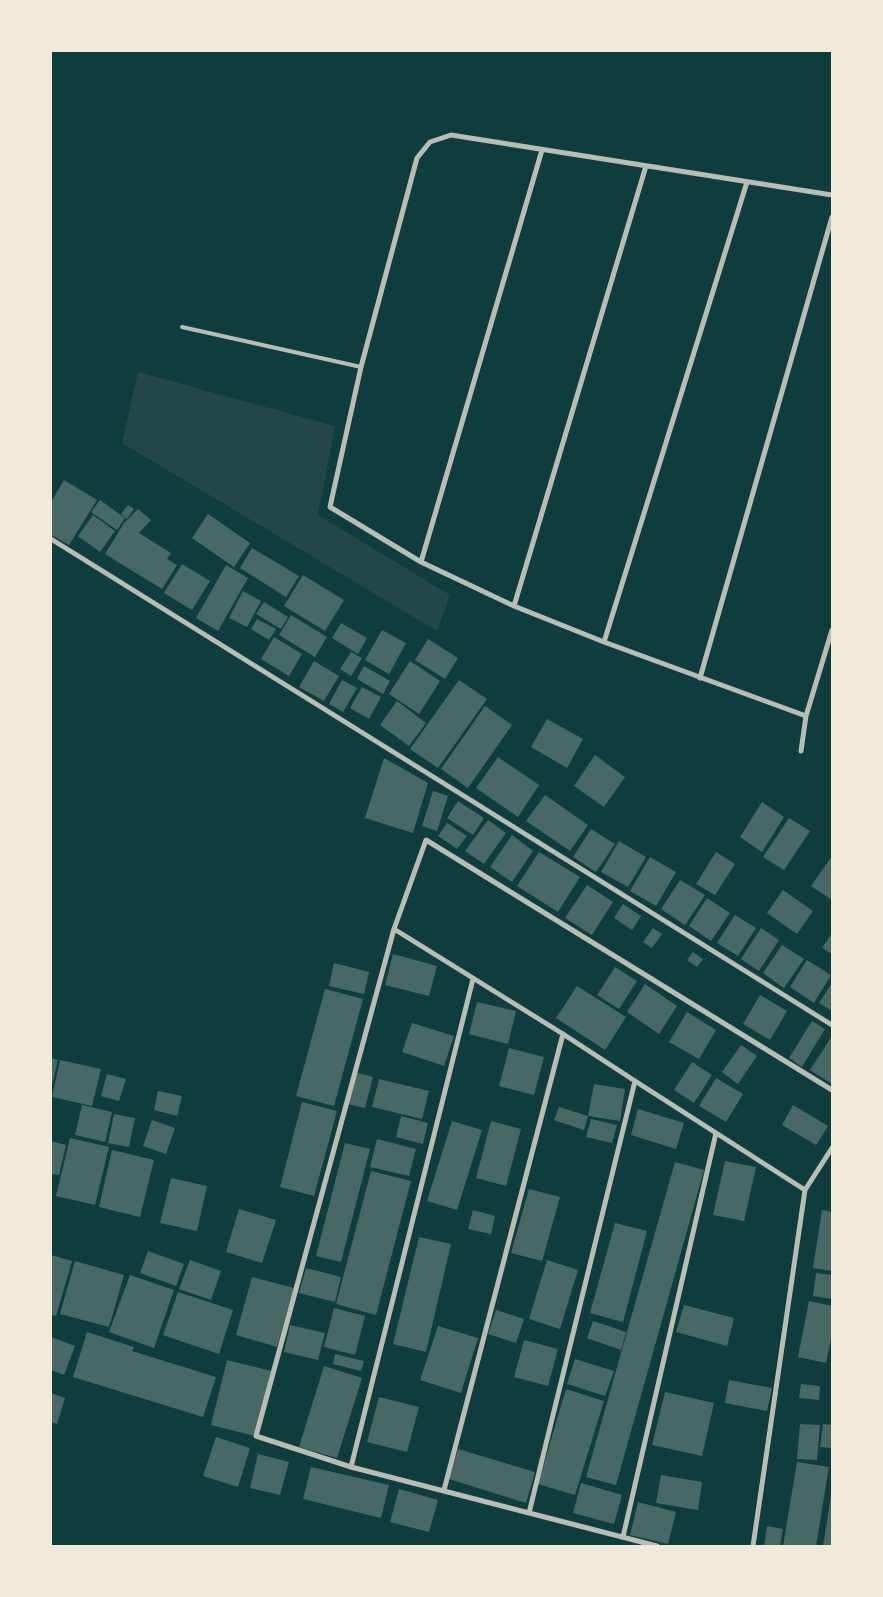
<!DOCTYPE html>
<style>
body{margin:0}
#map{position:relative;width:883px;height:1597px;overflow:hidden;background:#0f3d3e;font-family:Manrope,sans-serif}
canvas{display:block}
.frame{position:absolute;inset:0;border:52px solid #f1e9da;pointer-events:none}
</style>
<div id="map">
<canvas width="883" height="1597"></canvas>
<div class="frame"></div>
</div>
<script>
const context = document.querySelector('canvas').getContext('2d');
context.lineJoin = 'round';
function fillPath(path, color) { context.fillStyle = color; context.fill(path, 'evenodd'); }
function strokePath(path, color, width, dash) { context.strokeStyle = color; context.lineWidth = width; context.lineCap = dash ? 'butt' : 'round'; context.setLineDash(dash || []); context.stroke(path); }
fillPath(new Path2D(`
 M138 372 335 426 318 515 450 595 437 631 122 443Z`), '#244646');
fillPath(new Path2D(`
 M64 480 97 500 69 545 51 535V502Z
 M100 500 125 518 117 530 91 512Z
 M128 505 134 509 127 519 121 514Z
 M138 509 151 520 139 533 171 553 167 559 177 565 162 589 105 554 124 523Z
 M208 514 250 543 234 567 192 538Z
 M93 515 115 531 100 552 78 536Z
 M252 548 299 576 286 597 240 568Z
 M182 564 210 581 192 610 164 593Z
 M226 565 248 578 218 631 196 618Z
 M303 575 344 600 325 631 284 606Z
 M243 591 261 601 247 627 229 618Z
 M264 602 288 617 281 629 256 614Z
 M291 615 327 637 315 657 279 635Z
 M257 619 276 629 269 640 251 629Z
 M341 623 367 638 358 654 332 638Z
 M382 630 406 643 389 674 365 660Z
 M274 637 302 654 289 676 261 659Z
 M428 639 458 658 445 679 415 660Z
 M351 652 362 658 351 676 340 669Z
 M314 661 339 676 324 701 299 687Z
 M410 661 440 681 419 714 389 694Z
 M364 666 390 681 383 694 357 679Z
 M342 680 357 688 343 712 329 704Z
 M459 680 487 699 438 768 410 749Z
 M362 687 381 697 369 719 350 708Z
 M397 701 426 723 409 746 380 725Z
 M485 706 512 725 468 788 441 769Z
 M547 719 583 739 567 768 531 747Z
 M595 755 625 777 604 807 574 786Z
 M498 757 539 785 518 817 476 788Z
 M384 758 428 783 413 833 365 818Z
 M433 791 448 796 437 831 422 826Z
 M545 795 588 825 570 851 526 821Z
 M458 801 484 818 473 835 447 818Z
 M762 802 784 817 762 852 740 837Z
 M789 818 810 831 784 870 763 857Z
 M488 820 506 833 484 864 465 851Z
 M447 823 467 836 457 849 438 836Z
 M591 829 615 844 596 872 573 857Z
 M512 835 533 851 512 882 490 867Z
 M619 841 646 857 628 887 601 872Z
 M539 852 580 877 558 912 517 886Z
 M716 852 735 864 715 895 696 884Z
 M832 856V900L811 886Z
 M650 857 676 872 656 906 630 891Z
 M680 880 705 895 685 925 661 909Z
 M587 885 613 902 592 935 565 918Z
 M783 890 813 911 797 934 767 913Z
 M707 898 730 913 711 941 689 926Z
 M623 904 641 916 632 930 614 918Z
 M735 915 756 928 738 956 717 943Z
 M653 928 662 934 652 948 643 942Z
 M761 928 779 940 759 971 741 959Z
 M832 933V954L822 948Z
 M782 945 804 959 784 988 763 973Z
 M693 952 703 959 697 967 687 960Z
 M393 954 437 966 429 996 385 985Z
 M807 960 831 975 814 1003 790 987Z
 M334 963 369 972 364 994 329 986Z
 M615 967 637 981 619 1009 597 995Z
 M832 983V1011L819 1003Z
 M645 984 677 1006 659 1034 627 1012Z
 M577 986 626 1017 605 1050 556 1018Z
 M325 989 363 999 334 1106 296 1096Z
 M760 995 787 1011 770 1040 743 1024Z
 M477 1002 516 1011 508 1044 469 1034Z
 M687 1012 716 1030 699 1059 669 1042Z
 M812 1021 825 1029 802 1067 789 1058Z
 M412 1023 454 1036 444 1066 402 1052Z
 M832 1036V1084L810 1070Z
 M741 1045 757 1056 738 1084 722 1072Z
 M509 1048 544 1057 534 1095 499 1086Z
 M51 1058 58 1060 52 1085H51Z
 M60 1060 101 1069 92 1106 52 1097Z
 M692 1062 712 1075 694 1103 674 1090Z
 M355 1072 373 1077 365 1108 347 1104Z
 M107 1074 126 1079 119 1101 101 1096Z
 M716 1078 743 1094 726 1122 699 1106Z
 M379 1079 429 1091 422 1119 372 1107Z
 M594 1084 625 1089 620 1121 588 1116Z
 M158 1091 182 1096 177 1116 154 1110Z
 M302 1102 337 1111 314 1196 280 1187Z
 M82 1105 112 1112 105 1142 75 1135Z
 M793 1105 828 1126 816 1145 782 1125Z
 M559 1107 588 1116 584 1130 554 1120Z
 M638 1109 684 1123 676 1149 631 1135Z
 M114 1114 135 1118 129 1147 108 1143Z
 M401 1116 428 1123 423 1144 396 1137Z
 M591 1119 617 1125 612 1143 586 1137Z
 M152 1120 175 1128 166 1154 143 1146Z
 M452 1121 482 1130 457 1210 427 1201Z
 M491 1121 521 1129 506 1186 476 1178Z
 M70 1138 109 1147 95 1205 56 1196Z
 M377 1139 416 1149 409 1176 370 1167Z
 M51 1141 66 1145 59 1175 51 1174Z
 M345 1143 370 1149 341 1262 316 1256Z
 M112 1150 154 1160 140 1217 99 1207Z
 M725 1161 756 1167 744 1221 713 1215Z
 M675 1162 704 1170 616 1485 586 1477Z
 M371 1171 411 1181 376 1315 336 1304Z
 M171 1178 207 1186 197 1231 160 1223Z
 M529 1189 560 1197 542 1261 511 1253Z
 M239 1209 276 1220 262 1263 226 1252Z
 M473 1210 495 1216 491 1234 468 1229Z
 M822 1210 832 1212V1271L813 1268Z
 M615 1223 647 1231 623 1322 590 1313Z
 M419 1237 451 1244 426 1352 393 1344Z
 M148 1251 184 1264 176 1286 140 1273Z
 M51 1255 72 1261 56 1316 51 1315Z
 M190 1260 221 1271 211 1300 179 1289Z
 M547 1260 578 1270 560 1329 529 1319Z
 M75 1261 124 1275 109 1327 60 1314Z
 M306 1268 341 1277 335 1302 299 1293Z
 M816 1273 832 1275V1299L813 1296Z
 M130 1275 174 1290 154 1348 109 1332Z
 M252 1277 294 1288 277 1347 236 1335Z
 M178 1292 233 1310 219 1354 163 1335Z
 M809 1301 832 1306V1334L826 1363 798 1357Z
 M684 1305 734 1318 727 1346 676 1332Z
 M334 1308 365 1316 355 1355 324 1347Z
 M496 1310 524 1319 516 1343 488 1334Z
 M593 1321 626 1332 621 1350 587 1338Z
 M290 1325 325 1333 318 1360 284 1352Z
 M438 1326 478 1338 461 1393 420 1380Z
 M87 1332 134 1347 132 1351 216 1377 203 1417 73 1377Z
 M51 1337 75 1346 64 1375 51 1370Z
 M524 1340 558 1349 548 1386 514 1377Z
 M335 1354 364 1361 361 1371 333 1364Z
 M575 1359 614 1371 605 1396 567 1384Z
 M227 1360 271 1371 255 1436 211 1425Z
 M324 1366 362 1378 337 1458 299 1447Z
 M729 1380 772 1388 767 1411 725 1403Z
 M801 1384 820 1386 819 1400 799 1398Z
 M566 1389 604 1401 575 1495 538 1484Z
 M665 1392 714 1403 702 1456 652 1445Z
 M51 1393 65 1398 57 1424 51 1422Z
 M379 1397 419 1407 407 1452 367 1442Z
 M800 1424 820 1425 817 1460 797 1459Z
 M823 1424 832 1425 831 1448 820 1447Z
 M216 1437 250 1448 238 1487 203 1476Z
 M458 1449 535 1472 526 1503 449 1479Z
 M258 1454 289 1462 280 1495 250 1488Z
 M797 1462 829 1467 816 1546H783Z
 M311 1467 389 1485 381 1518 303 1499Z
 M661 1475 702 1482 698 1510 656 1503Z
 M581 1483 622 1495 614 1524 573 1513Z
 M399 1489 438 1500 429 1532 390 1522Z
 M831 1496 832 1546H823Z
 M638 1502 676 1512 668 1544 630 1535Z
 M767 1526 783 1529 780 1546H764Z`), '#486865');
strokePath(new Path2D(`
 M182 327 361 367`), '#b8beb3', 4);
strokePath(new Path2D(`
 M51 539 832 1025
 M421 562 542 150
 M514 606 646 166
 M604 642 747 182
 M700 678 832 217
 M806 716 604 642 514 606 421 562 330 507 361 367 417 158 430 142 451 135 832 195
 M801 751 806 716 832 630
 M394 929 256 1436 351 1467 657 1546
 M805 1190 635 1081 563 1034 394 929 426 840 832 1090
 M351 1467 473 979
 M444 1490 563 1034
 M529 1513 635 1081
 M623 1537 716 1133
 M753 1546 805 1190 832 1148`), '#b8beb3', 5);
</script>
